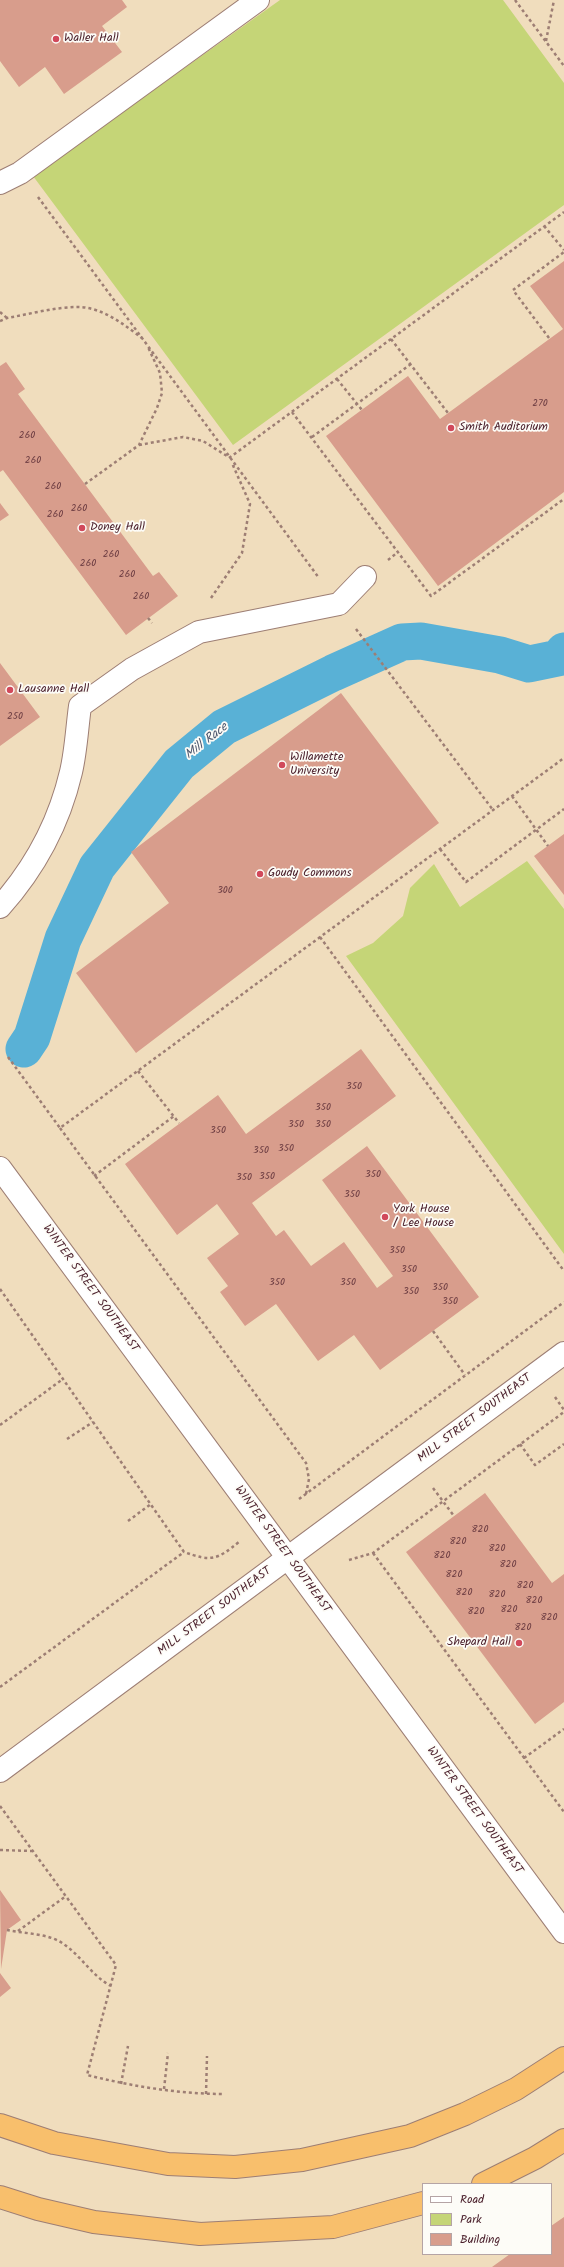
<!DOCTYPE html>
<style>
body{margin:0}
#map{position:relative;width:564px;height:2267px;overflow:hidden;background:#f0ddbd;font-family:Kalam,sans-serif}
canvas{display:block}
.legend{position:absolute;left:422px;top:2183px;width:130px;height:72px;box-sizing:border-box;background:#fdfcf7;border:1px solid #b5a4a5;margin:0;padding:5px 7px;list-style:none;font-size:12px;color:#4a1f2b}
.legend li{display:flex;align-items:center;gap:8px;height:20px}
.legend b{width:20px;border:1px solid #b5a4a5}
</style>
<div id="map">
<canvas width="564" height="2267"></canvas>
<ul class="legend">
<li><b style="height:5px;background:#fff"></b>Road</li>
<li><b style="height:11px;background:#c5d577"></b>Park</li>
<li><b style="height:11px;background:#d89d8c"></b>Building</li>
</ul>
</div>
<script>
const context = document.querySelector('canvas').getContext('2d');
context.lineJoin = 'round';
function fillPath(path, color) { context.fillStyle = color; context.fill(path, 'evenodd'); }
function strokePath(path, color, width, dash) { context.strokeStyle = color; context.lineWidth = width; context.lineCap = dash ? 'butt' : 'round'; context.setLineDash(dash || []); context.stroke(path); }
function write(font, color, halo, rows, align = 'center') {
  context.font = font + ' Kalam,sans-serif'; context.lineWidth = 3.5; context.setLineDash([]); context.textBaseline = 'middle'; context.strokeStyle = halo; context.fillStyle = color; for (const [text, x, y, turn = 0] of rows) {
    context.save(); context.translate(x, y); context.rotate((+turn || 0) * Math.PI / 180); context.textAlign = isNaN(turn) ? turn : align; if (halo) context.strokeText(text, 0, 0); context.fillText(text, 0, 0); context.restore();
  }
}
fillPath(new Path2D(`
 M280 0H503L564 83V205L233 445 33 176Z
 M527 861 564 909V1254L346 956 373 943 403 916 410 888 434 864 460 907Z`), '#c5d577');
strokePath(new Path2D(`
 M24 1049 32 1037 63 939 97 867 179 764 224 727 333 673 402 642 421 641 500 655 529 664 558 658 564 651`), '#59b1d6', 37);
fillPath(new Path2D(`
 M0 0H122L127 7 102 26 122 52 64 94 45 67 19 87 0 61Z
 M564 261V492L438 586 326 436 408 376 440 419 563 329 530 286Z
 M6 362 25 389 18 394 153 576 159 572 178 596 126 635 3 470 0 472V366Z
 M0 503 9 515 0 521Z
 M0 663 40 717 0 746Z
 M341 693 439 823 136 1053 76 973 169 903 131 852Z
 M564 834V895L534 856Z
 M361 1049 396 1096 252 1203 276 1236 284 1230 311 1266 344 1242 377 1288 393 1276 322 1180 367 1146 479 1297 380 1370 354 1335 318 1361 276 1304 245 1326 220 1292 228 1286 207 1258 239 1234 217 1204 177 1235 125 1164 218 1095 246 1134Z
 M485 1493 552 1583 564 1574V1702L535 1724 406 1552Z
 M0 1890 21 1920 7 1930 1 1969Z
 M0 1973 11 1988 0 1997Z
 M564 2217V2267H492L510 2254H551V2226Z`), '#d89d8c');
const minor = new Path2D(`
 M0 183 20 173 258 0
 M0 907C34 869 59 823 71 772 76 751 77 728 80 706L132 669 199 632 339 604 365 577
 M0 1168 564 1932
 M0 1771 564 1353`);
const highway = new Path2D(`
 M0 2125 54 2143 168 2164 235 2167 302 2160 410 2136 465 2114 516 2089 564 2058
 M483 2184 535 2158 564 2140
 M0 2197 38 2209 94 2222 200 2234 333 2227 423 2203`);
strokePath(minor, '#9d7e74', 24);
strokePath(highway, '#9d7e74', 24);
strokePath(new Path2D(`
 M515 0 564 66
 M546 41 554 0
 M38 197 319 578
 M544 226 564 250
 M0 312 7 318
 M0 321 7 318C30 314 55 307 78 307 102 307 125 325 143 339
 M549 338 513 290 564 252
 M391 339 448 413
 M337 379 362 410
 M292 412 431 596 564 499
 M312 437 411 364
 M139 445 183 437 203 441 227 456
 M229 458 564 212
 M85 484 139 445 157 408 162 393 160 373 148 347
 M388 560 398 552
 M211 598 242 553 250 504 232 463
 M148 618 152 623
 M356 629 493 810
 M512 796 548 846
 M440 849 466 882 564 809
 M320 937 564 1271
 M8 1057 60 1128 564 758
 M138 1071 179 1123
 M60 1128 306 1463 309 1479 306 1494
 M94 1176 174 1116
 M0 1289 184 1552C212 1562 217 1560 240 1541
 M433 1331 465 1375
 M555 1397 564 1410
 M0 1425 63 1379
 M67 1439 93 1422
 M520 1444 535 1465 564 1444
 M433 1488 454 1516
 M299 1499 564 1302
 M128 1521 151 1504
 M373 1553 564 1812
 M349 1560 373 1553 564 1412
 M0 1687 184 1552
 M524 1758 564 1729
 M0 1806 116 1965 87 2075C131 2086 178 2094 224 2094
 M0 1850 32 1851
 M7 1930C25 1934 50 1933 65 1945 82 1957 92 1976 111 1986
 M18 1931 66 1896
 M121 2084 128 2046
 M164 2089 168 2053
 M206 2094 207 2056`), '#9d7e74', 2.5, [3, 3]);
strokePath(minor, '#fff', 22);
strokePath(highway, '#f8bf6c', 22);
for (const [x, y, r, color] of [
 [56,39,4,"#d1495b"],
 [451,428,4,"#d1495b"],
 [82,528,4,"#d1495b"],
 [10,690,4,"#d1495b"],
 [282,765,4,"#d1495b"],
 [260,874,4,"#d1495b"],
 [385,1217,4,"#d1495b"],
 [519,1643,4,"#d1495b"]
]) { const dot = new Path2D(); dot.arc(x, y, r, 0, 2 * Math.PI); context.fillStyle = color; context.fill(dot); strokePath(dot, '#fdfcf7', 1.5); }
write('10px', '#6e3e43', null, [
 ["270",540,404],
 ["260",27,436],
 ["260",33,461],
 ["260",53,487],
 ["260",79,509],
 ["260",55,515],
 ["260",111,555],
 ["260",88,564],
 ["260",127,575],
 ["260",141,597],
 ["250",15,717],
 ["300",225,891],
 ["350",354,1087],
 ["350",323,1108],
 ["350",296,1125],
 ["350",323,1125],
 ["350",218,1131],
 ["350",286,1149],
 ["350",261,1151],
 ["350",373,1175],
 ["350",267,1177],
 ["350",244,1178],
 ["350",352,1195],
 ["350",397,1251],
 ["350",409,1270],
 ["350",277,1283],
 ["350",348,1283],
 ["350",440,1288],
 ["350",411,1292],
 ["350",450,1302],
 ["820",480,1530],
 ["820",458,1542],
 ["820",497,1549],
 ["820",442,1556],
 ["820",508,1565],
 ["820",454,1575],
 ["820",525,1586],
 ["820",464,1593],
 ["820",497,1595],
 ["820",534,1601],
 ["820",509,1610],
 ["820",476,1612],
 ["820",549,1618],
 ["820",523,1628]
]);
write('12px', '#4a1f2b', '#fdfcf7', [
 ["Waller Hall",64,39],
 ["Smith Auditorium",459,428],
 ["Doney Hall",90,528],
 ["Lausanne Hall",18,690],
 ["Willamette",290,758],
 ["University",290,772],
 ["Goudy Commons",268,874],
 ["York House",393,1210],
 ["/ Lee House",393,1224],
 ["Shepard Hall",511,1643,"right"]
], 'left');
write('12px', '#4a1f2b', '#fdfcf7', [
 ["WINTER STREET SOUTHEAST",90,1289,54],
 ["MILL STREET SOUTHEAST",475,1419,-37],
 ["WINTER STREET SOUTHEAST",282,1550,54],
 ["MILL STREET SOUTHEAST",215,1612,-37],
 ["WINTER STREET SOUTHEAST",474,1811,54]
]);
write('italic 13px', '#50596f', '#fdfcf7', [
 ["Mill Race",207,742,-38]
]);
</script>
